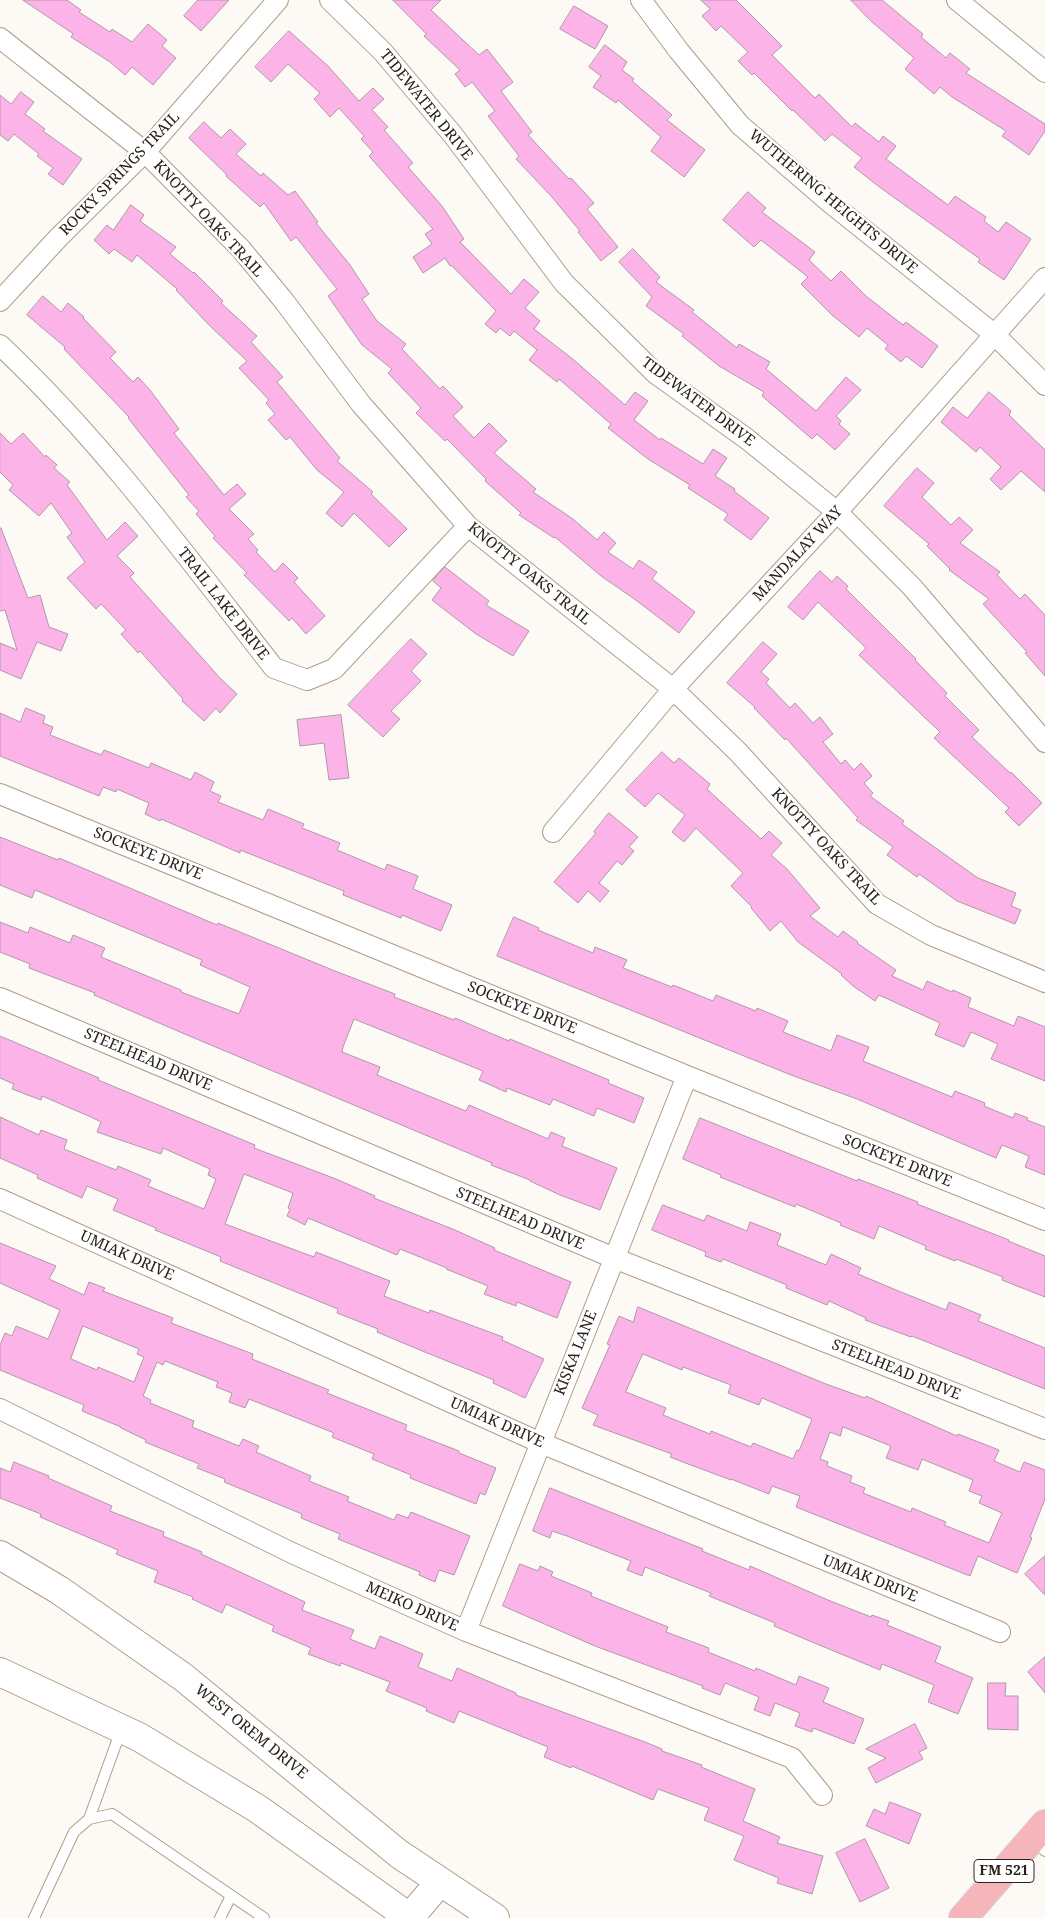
<!DOCTYPE html>
<style>
body{margin:0}
canvas{display:block;background:#fdfaf5}
</style>
<canvas width="1045" height="1918"></canvas>
<script>
const context = document.querySelector('canvas').getContext('2d');
context.lineJoin = 'round';
function fillPath(path, color) { context.fillStyle = color; context.fill(path, 'evenodd'); }
function strokePath(path, color, width, dash) { context.strokeStyle = color; context.lineWidth = width; context.lineCap = dash ? 'butt' : 'round'; context.setLineDash(dash || []); context.stroke(path); }
function write(font, color, halo, rows, align = 'center') {
  context.font = font + ' "Noto Serif",serif'; context.lineWidth = 5; context.setLineDash([]); context.textBaseline = 'middle'; context.strokeStyle = halo; context.fillStyle = color; for (const [text, x, y, turn = 0] of rows) {
    context.save(); context.translate(x, y); context.rotate((+turn || 0) * Math.PI / 180); context.textAlign = isNaN(turn) ? turn : align; if (halo) context.strokeText(text, 0, 0); context.fillText(text, 0, 0); context.restore();
  }
}
const building = new Path2D(`
 M23 0H67L81 10 79 12 110 32 112 29 132 42 148 24 167 40 162 46 176 58 153 85 132 67 125 75 110 62 71 37 73 34Z
 M198 0H229L201 31 184 16Z
 M393 0H441L431 10 479 55 487 49 513 82 501 91 532 132 528 135 569 179 571 178 594 203 587 209 618 247 601 261 578 232 580 231 551 196 516 159 519 156 488 116 495 111 472 82 465 87 455 74 460 70 424 36 426 34Z
 M701 0H736L782 46 772 55 815 98 819 94 852 127 855 123 879 142 883 136 896 146 886 159 948 205 955 196 986 217 984 221 998 232 1006 222 1031 239 1004 280 978 262 980 259 878 186 854 167 862 158 832 134 825 141 793 110 792 111 754 73 752 75 738 61 748 52 721 26 716 31 702 16 710 9Z
 M851 0H882L923 34 921 37 946 58 950 53 970 69 966 73 1045 124V131L1029 155 1002 136 1006 131 952 97 940 87 934 94 905 69 914 58 871 21Z
 M574 6 608 26 595 49 560 29Z
 M289 31 328 66 359 101 373 88 384 99 372 110 388 127 384 130 413 163 408 167 442 206 464 239 460 242 511 294 524 279 539 292 525 308 540 321 534 329 574 360 625 405 635 392 648 401 634 420 660 440 661 438 703 464 713 449 727 458 715 476 735 489 734 491 769 518 751 540 724 520 728 514 688 488 690 485 648 459 608 428 611 424 559 379 557 382 529 360 537 350 514 331 510 336 500 328 496 333 485 324 496 311 451 265 450 266 445 258 423 273 413 257 432 244 425 234 433 229 369 156 373 152 361 139 364 136 339 108 330 117 314 99 320 93 288 64 271 82 255 67Z
 M605 45 627 62 622 70 634 79 632 81 672 115 667 120 705 150 684 177 651 151 661 137 618 100 616 103 593 87 601 76 589 67Z
 M21 92 34 102 25 114 45 129 43 131 82 159 63 185 48 174 53 168 37 156 39 154 14 134 8 141 0 135V95L11 104Z
 M204 122 221 138 230 129 246 144 236 154 261 176 263 173 288 195 295 191 318 222 316 223 350 265 369 294 362 299 377 321 406 344 402 349 440 389 443 386 463 407 453 416 474 438 489 423 507 441 494 453 536 489 533 492 573 519 597 540 604 532 616 543 608 552 633 569 639 560 657 572 652 579 695 612 679 633 633 598 601 576 555 537 554 538 519 515 521 513 485 481 486 479 447 439 445 441 416 413 421 408 388 373 392 369 362 345 328 296 337 289 296 237 291 241 264 203 260 207 226 176 227 175 189 138Z
 M748 192 766 208 762 212 815 252 809 260 831 281 841 271 866 296 903 325 906 322 938 346 922 368 906 356 901 362 885 349 888 345 867 328 859 337 832 315 801 284 808 277 761 240 754 247 723 220Z
 M131 205 144 215 140 221 176 247 170 254 193 273 194 272 223 301 221 303 257 336 251 342 283 377 277 382 340 458 337 461 373 492 371 494 407 529 389 547 354 513 342 527 326 513 344 492 317 470 290 437 286 440 268 420 275 414 266 403 269 400 239 368 247 361 209 325 176 290 177 289 137 255 132 262 114 249 109 254 94 240 107 225 113 230Z
 M633 249 660 277 656 282 694 310 692 312 737 348 739 344 770 362 766 369 816 411 846 377 861 390 836 416 841 421 839 424 850 434 835 450 817 434 812 439 762 396 764 392 719 366 682 336 684 334 646 306 652 297 619 262Z
 M43 296 61 312 68 303 84 317 83 318 116 352 110 358 133 382 138 377 150 390 179 429 174 433 224 495 237 484 246 494 229 509 254 534 248 539 258 550 256 552 275 572 283 563 298 578 294 582 325 616 306 634 292 618 289 621 244 575 247 573 213 538 215 536 196 514 199 511 186 497 189 495 128 418 129 417 64 349 65 347 27 315Z
 M989 392 1011 411 1009 415 1045 450V492L1021 471 1001 490 990 479 1001 467 980 447 976 452 941 422 953 407 967 418Z
 M0 433 11 444 23 433 45 457 46 455 57 465 54 468 70 482 67 485 107 540 125 522 138 536 117 556 134 573 130 577 220 678 237 694 220 713 216 708 204 721 182 701 183 699 140 651 138 653 121 634 126 630 101 604 96 609 67 578 85 562 67 537 72 533 51 503 39 516 9 490 13 485 0 472Z
 M917 468 934 483 922 497 951 525 959 517 973 530 960 543 1000 572 997 575 1020 599 1025 594 1045 615V676L1025 653 1027 652 983 604 989 599 949 570 950 569 927 546 929 544 884 506Z
 M0 528H1L28 598 40 595 49 627 68 634 61 651 37 642 21 679 0 670V643L17 650 5 610 0 611Z
 M445 567 489 601 486 605 529 631 513 656 476 634 432 600 441 588 433 581Z
 M820 571 832 582 837 576 848 586 846 589 916 659 915 660 947 693 945 696 979 730 972 737 1010 773 1011 772 1042 803 1019 826 1005 812 1009 808 934 738 940 732 859 655 866 648 818 602 803 620 788 607Z
 M411 639 427 654 411 671 421 681 391 711 400 719 383 737 348 705Z
 M763 642 777 654 761 672 769 679 766 683 790 708 795 703 813 723 820 717 833 734 823 742 841 764 845 760 854 770 861 763 872 776 864 783 873 793 870 796 904 821 902 824 978 878 1016 893 1011 906 1021 910 1015 924 957 901 919 874 917 877 887 855 893 847 856 820 858 818 786 738 785 740 754 708 755 707 727 683Z
 M26 708 45 716 43 723 53 727 50 735 101 755 104 750 149 768 151 763 191 780 195 772 214 782 210 791 221 796 218 802 263 820 268 809 304 824 302 828 340 843 337 850 385 870 387 864 418 876 413 889 452 905 441 931 402 915 401 918 343 895 344 891 240 850V853L161 819 160 821 145 814 149 803 117 789 116 792 103 787 99 796 0 756V713L20 722Z
 M341 715 349 778 329 780 324 743 300 746 297 720Z
 M662 752 674 763 679 758 710 784 707 789 761 839 769 831 782 843 771 855 787 869 820 908 810 916 838 937 843 931 858 942 857 943 896 970 892 976 923 990 927 981 952 992 953 990 971 998 968 1007 1014 1026 1018 1016 1045 1027V1081L991 1059 998 1044 971 1032 964 1047 935 1035 940 1023 879 995 875 1001 853 986 841 975 842 974 798 942 781 921 770 931 751 908 752 907 731 886 743 873 696 828 684 842 672 832 685 815 658 793 645 807 626 790Z
 M609 813 638 837 629 847 634 851 622 865 617 861 599 883 609 891 600 902 588 891 578 903 554 882 596 833 594 832Z
 M0 837 58 860 59 858 217 925 218 923 335 971 395 994 394 997 454 1020 455 1018 509 1041 510 1039 609 1080 608 1083 644 1098 634 1123 597 1108 594 1116 553 1099 550 1105 507 1088 506 1092 479 1080 483 1071 354 1019 343 1047 342 1052 380 1067 377 1075 466 1111 469 1105 548 1139 551 1132 565 1138 562 1146 617 1168 600 1210 560 1195 530 1181V1180L491 1165 492 1163 187 1035 94 995 95 993 29 968 30 964 0 952V922L28 933 30 927 70 943 73 935 105 948 101 957 181 990V992L239 1014 250 987 200 965 202 960 35 890 32 898 0 885Z
 M514 917 539 928 538 930 593 953 595 947 627 960 623 968 672 987 673 985 713 1001 716 995 756 1011 757 1008 788 1021 783 1032 831 1051 837 1035 869 1047 863 1061 952 1097 955 1091 985 1103 984 1106 1013 1118 1015 1113 1028 1118 1027 1120 1045 1127V1175L1025 1167 1029 1156 1002 1145 996 1158 857 1099 791 1075 497 956Z
 M0 1036 99 1078 98 1080 255 1145 254 1148 336 1179 375 1196 374 1198 455 1230 495 1248 494 1250 571 1282 557 1318 517 1302 516 1306 484 1294 488 1286 446 1269 447 1268 400 1249 397 1255 308 1218 305 1225 287 1216 290 1209 288 1208 293 1193 244 1174 225 1224 314 1257 316 1252 390 1281 384 1296 429 1313 430 1310 503 1337 502 1340 544 1359 525 1398 493 1383 494 1380 415 1348 377 1332 378 1329 337 1313 338 1309 220 1261 221 1257 155 1230 156 1228 113 1210 118 1199 87 1186 82 1198 37 1178 38 1175 0 1158V1117L39 1135 41 1130 67 1140 64 1149 116 1170 118 1166 151 1180 148 1186 204 1209 216 1179 208 1175 210 1169 163 1148 161 1154 97 1132 101 1122 91 1117 42 1096 41 1100 12 1089 14 1084 0 1078Z
 M700 1118 857 1181 858 1179 900 1195 918 1202 917 1204 1009 1240 1008 1241 1045 1256V1297L1002 1280 1003 1277 956 1259 955 1261 925 1249 926 1246 879 1226 874 1239 840 1225 841 1223 796 1204 795 1207 720 1177 721 1175 683 1159Z
 M663 1205 704 1221 707 1215 747 1231 750 1222 781 1234 777 1245 826 1265 831 1254 861 1268 858 1274 896 1290 946 1310 949 1302 981 1315 978 1321 1045 1348V1389L912 1336 911 1337 865 1320 866 1318 829 1301 827 1305 786 1288 787 1285 723 1259 721 1262 705 1256 706 1252 652 1230Z
 M0 1243 56 1266 49 1279 84 1295 89 1282 105 1288 103 1291 173 1318 171 1323 253 1354 252 1359 329 1390 327 1393 407 1425 405 1430 459 1451V1453L496 1468 485 1495 480 1493 476 1504 410 1478 411 1475 372 1459 374 1454 332 1437 334 1433 249 1399 245 1408 229 1402 232 1393 216 1387 218 1382 165 1361 163 1365 157 1362 143 1396 151 1400 150 1403 194 1421 192 1427 239 1446 243 1439 259 1446 256 1452 311 1476 309 1481 349 1497 347 1501 394 1520 397 1514 408 1518 411 1512 470 1536 454 1575 439 1570 435 1582 419 1575 420 1572 338 1539 340 1534 301 1518 302 1514 224 1482 225 1479 197 1468 199 1464 145 1442 146 1440 121 1428V1427L82 1411 84 1405 0 1370V1345L5 1333 12 1336 16 1326 48 1339 60 1310 0 1283ZM83 1326 139 1349 137 1354 144 1357 134 1382 98 1367 97 1370 71 1359Z
 M638 1307 826 1384 865 1398 866 1396 957 1436 958 1434 999 1450 994 1461 1020 1472 1024 1462 1045 1470V1499L1030 1537 1032 1538 1017 1573 978 1556 970 1576 796 1507 800 1496 772 1486 769 1494 731 1479V1480L688 1464 670 1457 672 1454 593 1425 598 1415 582 1408 610 1345 607 1344 619 1316 633 1322ZM643 1354 682 1370 683 1367 731 1385 728 1393 759 1405 762 1398 812 1419 799 1451 797 1450 793 1459 753 1443 751 1447 711 1431 710 1434 663 1415 666 1408 626 1392ZM843 1427 891 1446 886 1458 918 1470 922 1459 973 1480 969 1491 982 1496 979 1503 1002 1513 989 1543 944 1525 946 1522 912 1508 911 1512 863 1493 865 1488 850 1482 852 1476 827 1466 828 1462 820 1459 830 1432 840 1436Z
 M14 1462 49 1476 48 1478 112 1506 110 1511 164 1532 163 1536 202 1552 201 1554 305 1602 302 1610 354 1630 350 1639 375 1649 380 1636 423 1654 418 1667 452 1681 457 1668 516 1693V1695L645 1742 662 1749V1751L702 1765 701 1767 755 1789 743 1821 780 1837 777 1843 823 1856 812 1894 777 1883 779 1878 734 1860 744 1836 704 1820 709 1808 658 1789 653 1800 572 1766 571 1768 544 1757 548 1747 459 1711 454 1723 426 1711 427 1708 386 1691 390 1682 341 1663 340 1666 308 1654 311 1648 272 1631 274 1626 226 1604 222 1613 192 1599 193 1597 154 1582 158 1571 116 1554 118 1550 40 1517 41 1514 0 1498V1468L10 1472Z
 M550 1488 703 1549 702 1551 749 1570 750 1566 828 1600 871 1617 872 1615 889 1621 887 1625 941 1647 935 1662 973 1678 958 1714 928 1702 934 1685 882 1664 880 1670 812 1642 774 1626 775 1623 709 1596 711 1593 645 1567 642 1576 627 1570 631 1561 567 1536 552 1531 550 1538 533 1531Z
 M1045 1556V1595L1025 1574Z
 M520 1564 538 1571 540 1566 553 1572 551 1576 592 1593 591 1596 668 1627 666 1632 709 1648 708 1652 755 1671 756 1668 796 1685 799 1676 829 1688 823 1702 864 1719 854 1744 813 1728 812 1732 795 1726 800 1713 775 1703 770 1716 754 1710 759 1697 725 1683 720 1695 702 1688 703 1686 595 1646 503 1606Z
 M1045 1657V1693L1028 1672Z
 M988 1683H1006L1005 1696H1018V1730L988 1729Z
 M915 1724 927 1748 919 1752 923 1759 876 1783 868 1768 886 1758 866 1749Z
 M890 1802 921 1814 909 1844 866 1826 874 1809 885 1814Z
 M865 1839 889 1888 860 1902 836 1853Z`);
fillPath(building, '#fcb4e8');
strokePath(building, '#af98a8', 1);
const service = new Path2D(`
 M89 1819 121 1730
 M1033 1839 1045 1851
 M34 1918 74 1832 89 1819 112 1814 264 1918
 M220 1918 231 1896`);
const minor = new Path2D(`
 M330 0 383 52 453 135 564 283 655 373 747 439 837 512 912 587 1045 742
 M641 0 679 51 740 125 828 201 995 335 1045 385
 M957 0 1045 72
 M0 38 145 152 241 249 284 301 361 404 468 526 673 689 738 752 877 904 931 935 1045 982
 M0 301 59 237 145 152 278 0
 M0 345C103 442 187 557 274 668L307 680 334 669 468 526
 M0 794 687 1076 1045 1220
 M553 832 673 689 837 512 1045 278
 M0 998 614 1258 1045 1429
 M0 1199 541 1443 1000 1632
 M0 1409 292 1553 466 1631 792 1758 822 1795
 M466 1631 687 1076`);
const secondary = new Path2D(`
 M0 1555 59 1590 183 1677 399 1854 495 1918
 M0 1672 139 1737 258 1809 410 1918
 M410 1917 440 1882`);
const primary = new Path2D(`
 M963 1918 1045 1824`);
strokePath(service, '#ae9d88', 12);
strokePath(minor, '#ae9d88', 22);
strokePath(secondary, '#ae9d88', 30);
strokePath(primary, '#d8d7d6', 30);
strokePath(service, '#fff', 10);
strokePath(minor, '#fff', 20);
strokePath(secondary, '#fff', 28);
strokePath(primary, '#f6b5ba', 28);
for (const [x, y, w] of [
 [1004,1871,60]
]) { const box = new Path2D(); box.roundRect(x - w / 2, y - 11.5, w, 23, 4); context.fillStyle = '#fff'; context.fill(box); strokePath(box, '#29221a', 1); }
write('bold 14px', '#29221a', null, [
 ["FM 521",1004,1871]
]);
write('15px', '#29221a', '#fff', [
 ["TIDEWATER DRIVE",426,105,51],
 ["ROCKY SPRINGS TRAIL",120,174,-46],
 ["WUTHERING HEIGHTS DRIVE",833,202,40],
 ["KNOTTY OAKS TRAIL",208,219,47],
 ["TIDEWATER DRIVE",698,402,37],
 ["MANDALAY WAY",798,554,-47],
 ["KNOTTY OAKS TRAIL",529,574,39],
 ["TRAIL LAKE DRIVE",223,604,52],
 ["KNOTTY OAKS TRAIL",826,847,47],
 ["SOCKEYE DRIVE",148,854,22],
 ["SOCKEYE DRIVE",522,1008,22],
 ["STEELHEAD DRIVE",148,1060,23],
 ["SOCKEYE DRIVE",897,1161,22],
 ["STEELHEAD DRIVE",520,1219,23],
 ["UMIAK DRIVE",127,1256,24],
 ["KISKA LANE",576,1353,-68],
 ["STEELHEAD DRIVE",896,1370,22],
 ["UMIAK DRIVE",497,1423,24],
 ["UMIAK DRIVE",870,1579,22],
 ["MEIKO DRIVE",412,1607,24],
 ["WEST OREM DRIVE",251,1732,39]
]);
</script>
